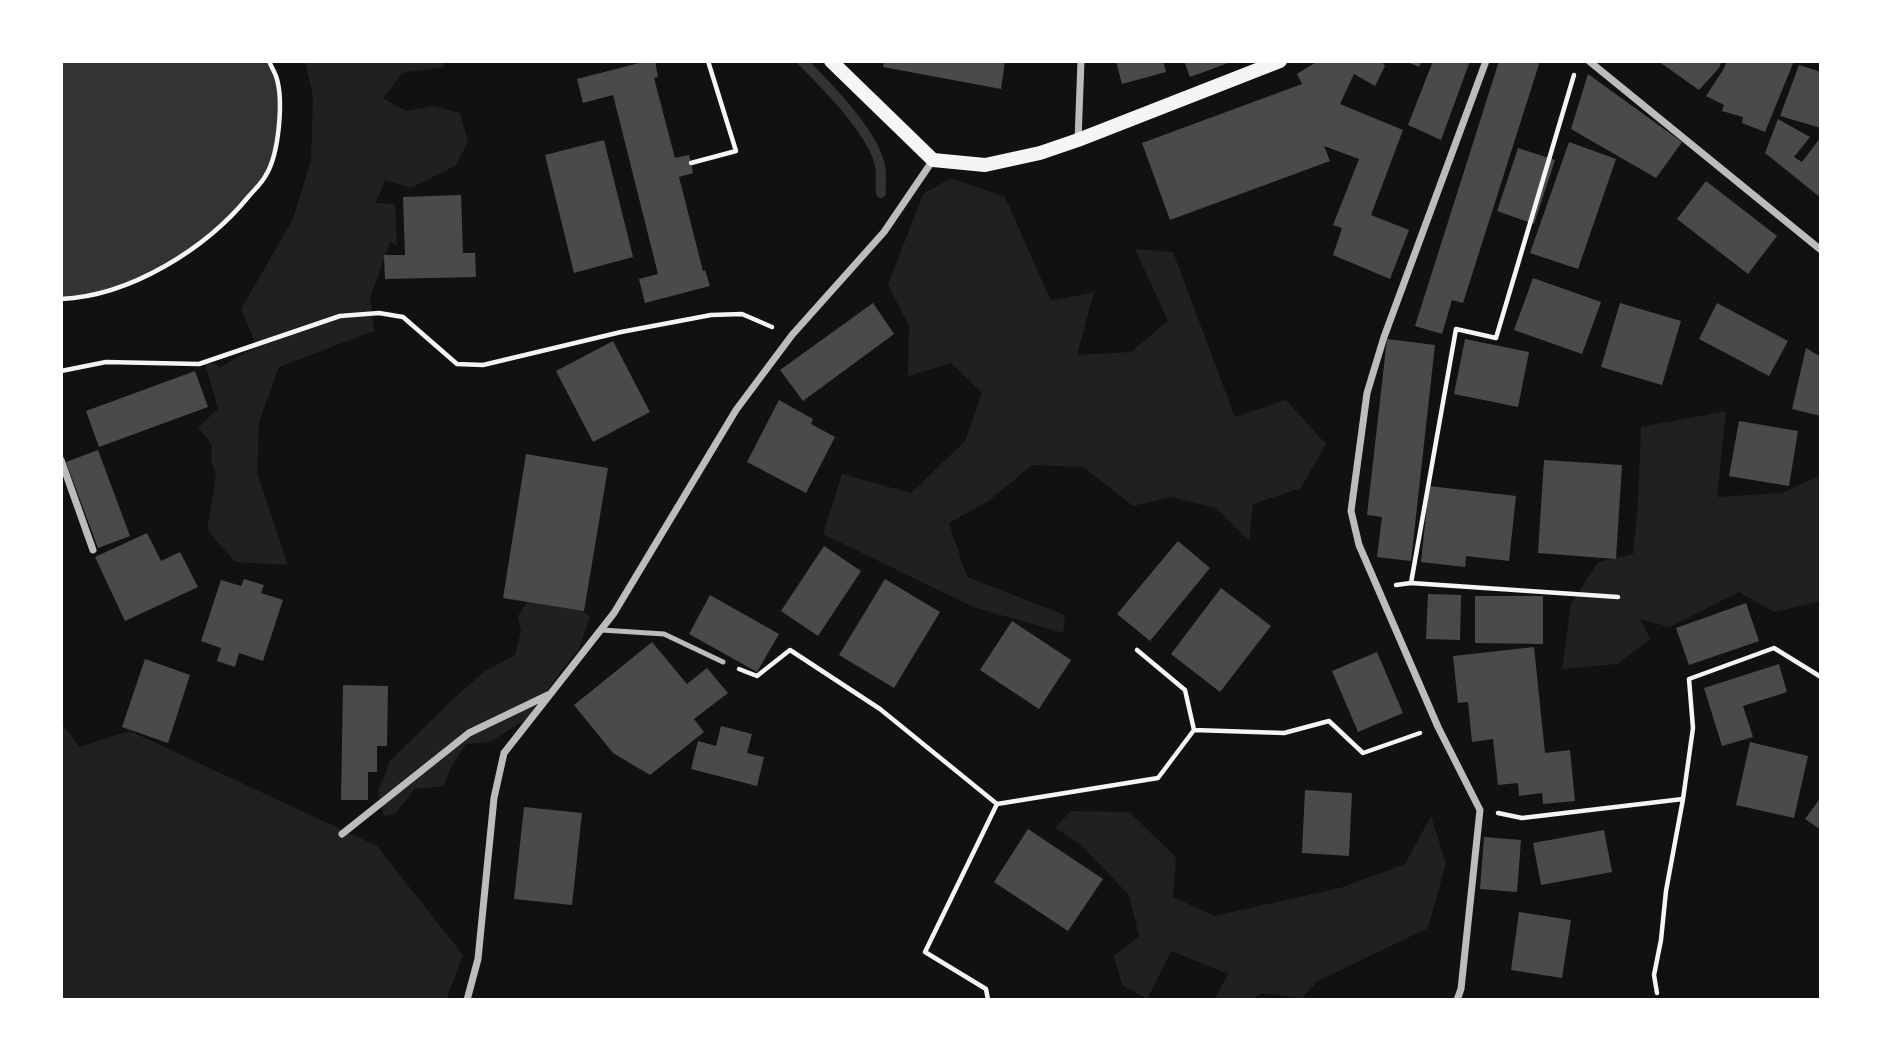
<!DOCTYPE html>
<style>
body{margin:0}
#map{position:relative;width:1882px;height:1061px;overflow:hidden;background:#111;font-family:"Crimson Pro",serif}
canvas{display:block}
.frame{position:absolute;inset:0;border:63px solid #fff;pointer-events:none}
</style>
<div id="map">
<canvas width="1882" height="1061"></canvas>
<div class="frame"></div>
</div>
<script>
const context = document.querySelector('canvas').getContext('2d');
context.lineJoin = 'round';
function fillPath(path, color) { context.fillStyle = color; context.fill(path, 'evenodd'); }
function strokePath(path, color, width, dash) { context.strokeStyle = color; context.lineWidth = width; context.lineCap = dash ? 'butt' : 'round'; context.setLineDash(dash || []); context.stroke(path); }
fillPath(new Path2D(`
 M305 61H444V67L402 73 383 98 406 111 433 106 460 113 468 142 455 166 411 188 385 180 376 203 395 204 397 246 390 242 370 298 374 331 279 367 259 422 257 473 288 565 235 562 207 530 216 476 211 460 212 445 198 427 218 409 204 360 221 367 257 346 241 309 293 219 311 160 313 96Z
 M951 178 1005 197 1051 301 1094 292 1077 355 1131 352 1168 321 1135 249 1173 252 1235 417 1286 400 1326 444 1301 488 1253 504 1249 541 1216 508 1171 497 1133 506 1083 467 1032 465 990 500 949 523 967 577 1065 615 1063 633 973 607 823 534 842 474 911 493 965 441 982 393 951 363 908 376 909 326 888 285 923 194Z
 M1726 411 1717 497 1782 493 1821 475V601L1774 612 1739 592 1670 627 1640 619 1650 639 1617 664 1562 669 1571 604 1598 562 1633 554 1638 504 1641 427Z
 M532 595 577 607 590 616 578 651 561 671 528 718 490 742 466 744 451 767 444 786 415 789 395 814 384 816 378 792 390 761 453 699 485 671 515 655 521 631 518 616Z
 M61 721 79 747 130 731 377 846 463 955 446 1000H61Z
 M1071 811 1129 812 1176 857 1173 897 1214 916 1340 888 1405 864 1431 816 1446 863 1428 928 1318 981 1302 998 1262 993 1252 1000H1214L1228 974 1171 951 1147 999 1122 985 1114 956 1139 936 1129 895 1080 844 1055 828Z`), '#202020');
fillPath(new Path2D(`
 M61 61H269L276 75 279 95V135L267 174 239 209 200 244 156 272 109 291 61 299Z`), '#333');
strokePath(new Path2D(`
 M802 61C826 85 874 133 880 166 882 174 880 184 881 193`), '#333', 10);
fillPath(new Path2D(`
 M647 61H655L658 77 654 78 675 158 689 155 693 173 679 177 703 271 705 270 710 286 645 303 639 279 658 274 613 95 583 103 577 79Z
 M884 61H1005L1001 89 883 67Z
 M1116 61H1163L1166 72 1122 84Z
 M1184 61H1231V62L1190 77Z
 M1318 61H1381L1385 66 1375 86 1354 74 1340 104 1403 130 1371 215 1409 230 1390 279 1333 255 1342 228 1333 225 1359 159 1324 146 1330 161 1170 220 1142 143 1302 84 1297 74Z
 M1405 61H1422L1419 67Z
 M1433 61H1470L1441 140 1408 125Z
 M1499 61H1540L1463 303 1452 300 1442 334 1415 326Z
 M1658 61H1722L1719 68 1699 90Z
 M1727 61H1794L1765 132 1742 123 1743 117 1722 111 1724 105 1706 96 1723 70Z
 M1799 65 1821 72V128L1780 116Z
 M1588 74 1682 142 1656 178 1571 129Z
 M1778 119 1810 137 1794 157 1802 162 1821 137V198L1765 153Z
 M604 140 633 257 574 273 545 155Z
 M1569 142 1616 159 1578 269 1530 253Z
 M1518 148 1555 160 1534 224 1497 211Z
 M1706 181 1777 236 1748 274 1677 219Z
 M461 195 463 253H475L476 277 385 279 384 255H405L403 197Z
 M1533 278 1601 302 1582 354 1514 330Z
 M873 303 894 334 803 401 780 370Z
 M1620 303 1681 321 1662 385 1601 367Z
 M1717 303 1788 341 1769 376 1699 339Z
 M1387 339 1435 345 1411 561 1377 557 1382 517 1367 515Z
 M1465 339 1529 352 1518 407 1454 394Z
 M613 341 650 412 593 442 556 371Z
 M1806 348 1821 357V416L1792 409Z
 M195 371 208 407 99 447 86 411Z
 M779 400 813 419 811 424 835 437 806 493 747 462Z
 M1739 421 1798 431 1789 486 1729 476Z
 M98 450 130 536 98 548 66 462Z
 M526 454 608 468 584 611 503 598Z
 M1544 460 1622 465 1616 559 1538 553Z
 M1429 486 1516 496 1509 561 1466 556 1465 567 1421 562Z
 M147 533 161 561 180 552 198 587 125 621 95 557Z
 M1178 541 1210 568 1150 641 1117 614Z
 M824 546 861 571 818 636 781 611Z
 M244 579 264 585 261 593 283 600 263 661 239 653 235 667 217 661 221 648 201 641 221 580 241 586Z
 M885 579 940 612 894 688 839 655Z
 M1221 588 1271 626 1220 692 1171 654Z
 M1428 594 1461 595 1460 640 1426 639Z
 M710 595 779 634 757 672 689 634Z
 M1475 596H1543V644L1475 643Z
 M1746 603 1759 641 1689 665 1676 628Z
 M1012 621 1071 660 1039 709 980 670Z
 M652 642 687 684 707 668 728 693 694 719 704 732 650 775 613 753 574 705Z
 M1534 647 1545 753 1570 750 1575 801 1543 804 1542 793 1519 796 1518 783 1498 785 1493 739 1472 742 1468 702 1458 703 1453 656Z
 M1377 652 1403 713 1358 732 1332 671Z
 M145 659 190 675 168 743 122 727Z
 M1779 664 1787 692 1743 706 1753 737 1722 746 1704 688Z
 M343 685 388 686 387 746H377V772H368V800H341Z
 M721 726 752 734 747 753 764 757 757 786 691 769 698 741 716 746Z
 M1750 742 1808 756 1794 818 1736 805Z
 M1305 790 1352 793 1349 856 1302 853Z
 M1821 797V830L1805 819Z
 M524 807 582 813 572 905 514 899Z
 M1028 829 1103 879 1068 931 994 882Z
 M1604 830 1612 872 1541 885 1533 843Z
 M1484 837 1521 840 1517 892 1480 889Z
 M1519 912 1571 920 1562 978 1511 970Z`), '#4a4a4a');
strokePath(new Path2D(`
 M691 163 736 151 708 61
 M61 299C130 296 206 249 249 196 255 189 262 183 266 175 279 154 284 99 276 76 274 71 271 66 269 61
 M61 371 106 362 199 364 340 316 379 313 403 317 457 364 483 365 621 332 711 315 742 314 772 327
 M1411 583 1456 329 1496 338 1574 75
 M1396 585 1411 583 1618 597
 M1137 650 1185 690 1194 730
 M739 669 757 676 790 650 880 709 997 804 1158 778 1194 730 1284 733 1329 721 1363 753 1420 733
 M1498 813 1522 818 1683 799 1693 728 1689 679 1774 648 1821 677
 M1657 993 1654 975 1661 940 1666 891 1683 799
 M988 1000 986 989 925 952 997 804`), '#f5f5f5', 4.5);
strokePath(new Path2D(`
 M602 630 664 634 723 662`), '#bcbcbc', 5);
strokePath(new Path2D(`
 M1589 61 1821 250
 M1078 140 1081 61
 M61 460 93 550
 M342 834 469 733 548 695
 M467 1000 478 959 494 798 504 753 614 613 736 410 792 335 884 232 933 160
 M1457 1000 1461 989 1480 810 1438 727 1359 545 1351 511 1367 393 1384 337 1486 61`), '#bcbcbc', 7);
strokePath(new Path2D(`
 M831 61 933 160 985 165 1040 153 1078 140 1280 61`), '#f5f5f5', 14);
</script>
